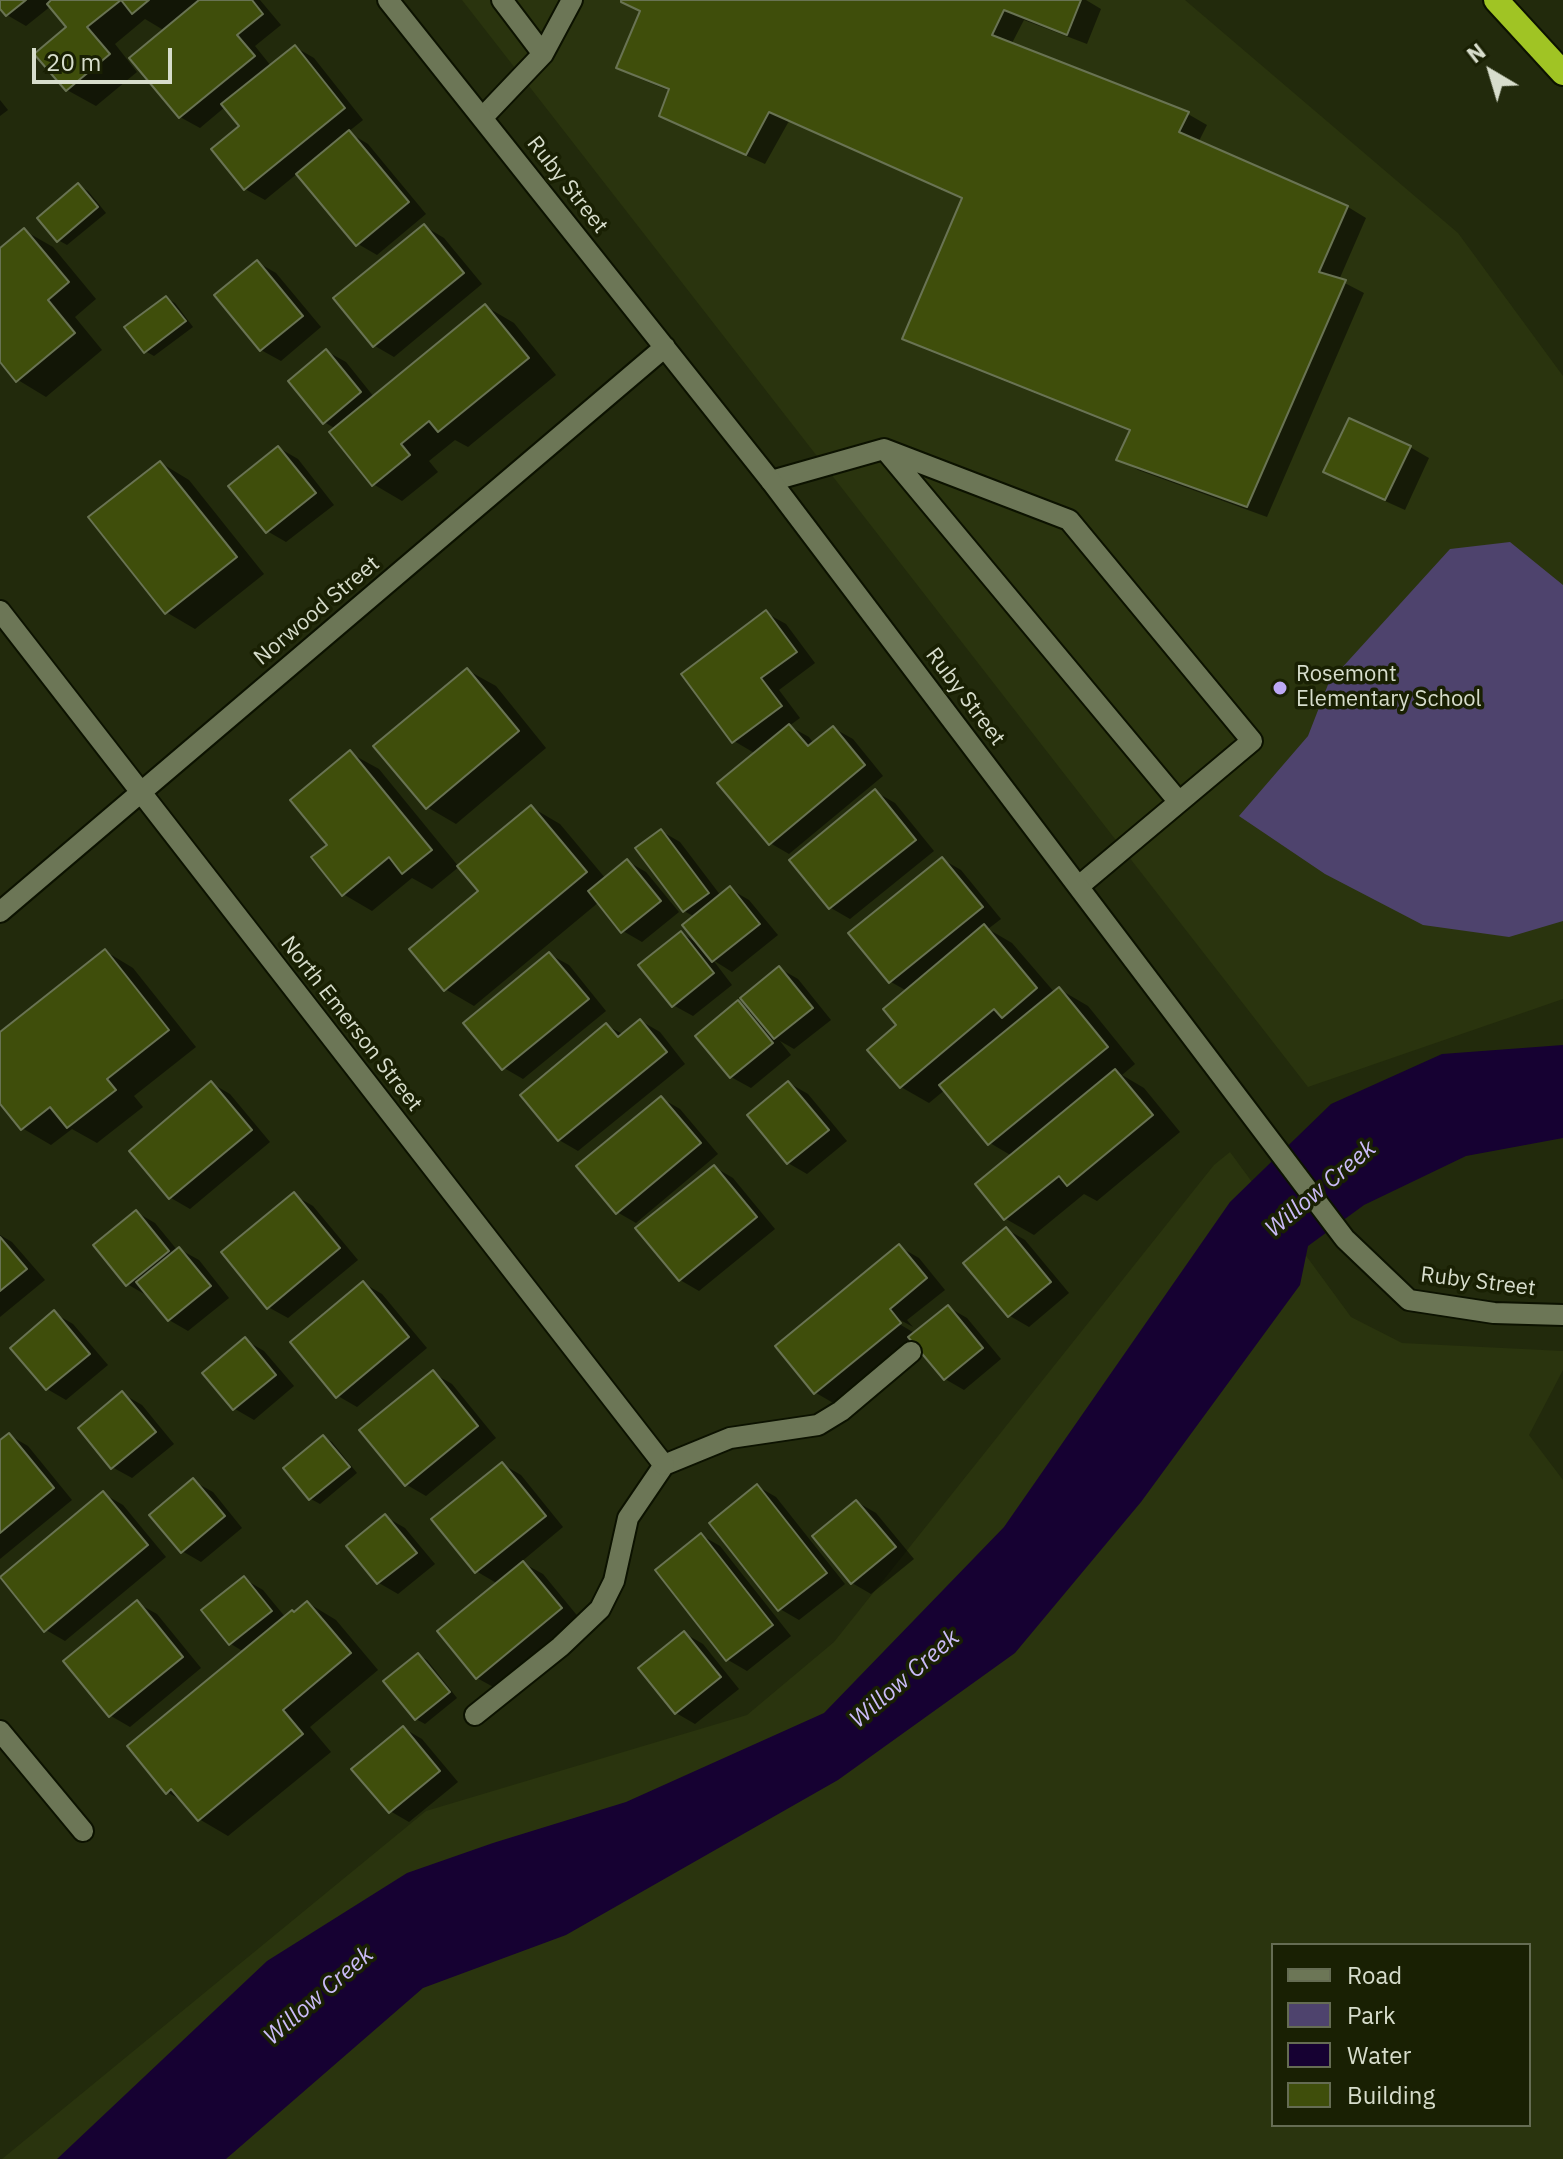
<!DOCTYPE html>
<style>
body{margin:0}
#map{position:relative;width:1563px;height:2159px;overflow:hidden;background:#222a0c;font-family:"IBM Plex Sans",sans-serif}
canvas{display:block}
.legend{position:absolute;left:1271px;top:1943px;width:260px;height:184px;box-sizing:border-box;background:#192003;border:2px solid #656c53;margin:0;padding:10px 14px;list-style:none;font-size:24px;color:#d7ddcc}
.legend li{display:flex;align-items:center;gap:16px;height:40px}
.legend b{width:40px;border:2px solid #656c53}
.north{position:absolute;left:1451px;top:32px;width:80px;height:80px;-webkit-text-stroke:6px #192003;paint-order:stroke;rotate:322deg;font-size:22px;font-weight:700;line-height:32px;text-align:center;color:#d7ddcc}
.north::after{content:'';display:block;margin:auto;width:28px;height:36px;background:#d7ddcc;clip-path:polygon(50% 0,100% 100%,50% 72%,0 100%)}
.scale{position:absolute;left:32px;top:48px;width:140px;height:36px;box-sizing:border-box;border:4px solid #d7ddcc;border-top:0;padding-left:10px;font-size:24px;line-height:28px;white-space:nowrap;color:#d7ddcc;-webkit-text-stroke:6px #192003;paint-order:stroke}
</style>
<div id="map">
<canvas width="1563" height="2159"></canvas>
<ul class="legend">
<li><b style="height:10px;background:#6c7656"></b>Road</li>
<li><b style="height:22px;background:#4e436d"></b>Park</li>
<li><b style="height:22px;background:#160132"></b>Water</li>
<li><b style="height:22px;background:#3f4e0b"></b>Building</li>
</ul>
<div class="north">N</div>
<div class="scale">20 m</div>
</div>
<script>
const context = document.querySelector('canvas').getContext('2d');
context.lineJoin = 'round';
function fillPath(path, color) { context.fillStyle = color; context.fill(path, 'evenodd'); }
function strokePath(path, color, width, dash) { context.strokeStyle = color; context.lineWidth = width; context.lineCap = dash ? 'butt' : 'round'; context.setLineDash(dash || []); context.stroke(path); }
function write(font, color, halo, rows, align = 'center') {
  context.font = font + ' "IBM Plex Sans",sans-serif'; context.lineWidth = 7; context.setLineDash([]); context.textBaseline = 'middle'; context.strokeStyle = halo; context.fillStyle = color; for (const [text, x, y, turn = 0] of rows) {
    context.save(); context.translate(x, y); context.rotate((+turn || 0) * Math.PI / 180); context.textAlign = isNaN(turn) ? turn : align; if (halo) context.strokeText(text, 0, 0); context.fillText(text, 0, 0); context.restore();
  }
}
fillPath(new Path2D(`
 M462 0H1185L1458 233 1563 376V999L1308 1087Z
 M1230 1152 1351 1317 1402 1343 1563 1351V1370L1529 1435 1563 1480V2159H2L426 1811 747 1715 834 1642 1214 1165ZM1273 1945H1529V2125H1273Z`), '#2a340e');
fillPath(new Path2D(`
 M1510 542 1563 585V921L1509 937 1423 925 1325 874 1239 816 1308 736 1329 682 1450 549Z`), '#4e436d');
fillPath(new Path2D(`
 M1563 1045V1138L1466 1156 1364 1205 1308 1246 1300 1285 1141 1502 1015 1653 838 1780 566 1935 423 1988 226 2159H57L267 1961 407 1873 493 1843 626 1802 824 1713 1004 1527 1230 1202 1331 1104 1442 1054Z`), '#160132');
fillPath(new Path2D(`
 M0 0H260L281 25 255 46 271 66 295 47 314 58 363 120 348 132 368 144 426 214 377 255 358 244 298 173 265 200 245 189 242 127 225 107 200 128 180 117 165 31 145 19 115 44 137 72 96 106 67 90 69 27 51 6 26 26 7 15 0 6Z
 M623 0H1086L1101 9 1087 44 1024 20 1011 45 1188 114 1207 125 1198 143 1348 207 1366 218 1339 280 1364 293 1267 517 1138 470 1119 459 1132 432 924 349 905 338 964 200 789 121 765 164 681 126 662 115 670 91 638 78 619 68 642 12Z
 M0 100 8 110 0 116Z
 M79 186 88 191 106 213 67 245 58 240Z
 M424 226 444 238 482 284 394 357 375 346 336 299Z
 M25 231 53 247 96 299 75 317 102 350 46 397 18 380 0 359V251Z
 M257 262 276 273 321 327 281 361 261 350Z
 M166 298 175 303 193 327 154 356 145 351Z
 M485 306 514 323 556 375 468 447 455 440 429 461 438 472 402 501 373 484 336 429 324 422 326 351 346 362 374 397Z
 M1410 447 1429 458 1405 510 1345 483 1326 472Z
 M279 448 298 459 334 505 286 542 267 531Z
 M161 463 189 480 264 574 195 629 166 612Z
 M766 613 786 624 815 663 779 690 800 718 789 726 809 737 814 744 833 728 853 739 883 776 789 854 770 843 756 754 734 741Z
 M467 670 496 686 546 748 456 824 427 807Z
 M350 753 379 769 459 867 531 807 560 824 606 879 627 861 646 872 679 912 642 942 623 931 599 902 474 1006 445 989 481 891 460 866 432 889 412 878 372 911 343 894 330 845Z
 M876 792 895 803 934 851 850 919 831 908 792 860Z
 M661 831 680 842 721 896 730 889 749 900 778 935 732 972 713 960 732 985 693 1016 673 1005 681 933 699 944 695 917 684 911Z
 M942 859 961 870 1001 919 988 929 1012 943 1055 993 1059 989 1088 1006 1135 1064 1122 1075 1144 1088 1180 1132 1097 1201 1084 1194 1034 1235 1006 1219 1012 1156 990 1143 946 1089 929 1103 901 1087 899 1026 907 991 891 982 851 933Z
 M105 951 133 968 196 1047 134 1096 143 1107 97 1143 72 1129 51 1145 22 1128 0 1101V1035Z
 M549 954 569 965 606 1011 523 1079 504 1068Z
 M779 968 798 979 831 1020 794 1049 780 1041 791 1055 751 1088 731 1077 738 1003 754 1012Z
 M641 1021 660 1032 685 1064 578 1151 559 1140 606 1025 624 1035Z
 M211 1083 230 1094 270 1142 190 1209 171 1198 131 1151Z
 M789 1083 808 1094 847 1141 807 1174 788 1163Z
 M661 1098 680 1109 718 1154 636 1223 617 1212Z
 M714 1167 733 1178 775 1229 699 1291 680 1280Z
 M294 1195 313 1206 358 1260 288 1318 268 1307Z
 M136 1212 155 1223 178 1251 179 1249 199 1260 229 1298 188 1331 169 1320 148 1294 146 1295 127 1284Z
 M1006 1229 1025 1240 1069 1293 1029 1327 1010 1316Z
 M0 1235 12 1242 45 1280 0 1317Z
 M900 1247 919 1258 945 1290 907 1320 913 1327 893 1316 891 1319 916 1334 948 1307 967 1318 1001 1359 964 1390 945 1379 913 1339 835 1404 816 1393Z
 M363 1283 382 1294 427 1348 357 1407 338 1396Z
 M54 1313 73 1324 108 1365 66 1400 47 1389Z
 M245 1340 264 1351 294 1386 254 1420 235 1409 205 1373Z
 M433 1373 452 1384 496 1438 426 1496 407 1485Z
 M123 1394 142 1405 174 1444 132 1478 112 1467Z
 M9 1435 28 1446 72 1500 0 1559V1443Z
 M323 1437 332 1442 357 1473 320 1504 311 1499 286 1468Z
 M502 1464 521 1475 563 1527 521 1562 543 1574 580 1619 497 1689 477 1678 498 1584 476 1571Z
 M193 1481 213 1492 242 1528 201 1562 182 1551Z
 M757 1486 776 1497 845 1584 799 1620 780 1609Z
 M104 1494 123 1505 166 1557 65 1641 46 1630Z
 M857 1502 876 1513 914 1559 871 1594 852 1583Z
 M386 1517 405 1528 435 1564 398 1594 379 1583 349 1546Z
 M701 1535 720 1546 791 1636 747 1671 728 1660Z
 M244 1579 263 1590 286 1618 295 1614 308 1603 336 1620 378 1670 310 1727 331 1752 228 1836 199 1819 186 1803 167 1792 244 1652 231 1644Z
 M137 1603 157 1614 201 1668 130 1727 111 1716 66 1661Z
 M684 1633 703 1644 739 1689 695 1724 676 1713Z
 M418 1655 427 1660 457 1698 425 1724 416 1719Z
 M403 1728 422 1739 458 1782 409 1822 390 1811Z`), '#0007');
const building = new Path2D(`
 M0 0H26L6 16 0 9Z
 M51 0H149L132 14 121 0 87 27 110 54 66 91 34 54 66 27 47 4Z
 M199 0H252L263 14 237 35 255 56 179 118 129 58Z
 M621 0H1081L1067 35 1004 10 992 35 1189 112 1179 132 1348 206 1319 272 1346 280 1247 507 1116 460 1130 430 902 339 962 198 769 112 746 155 659 116 669 89 616 68 640 11 621 2Z
 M295 45 345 108 244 190 211 149 239 126 221 104Z
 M349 130 409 202 356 246 296 174Z
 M78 183 98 207 57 242 37 218Z
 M424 224 464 273 373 347 333 298Z
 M24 228 69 282 48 300 75 333 16 382 0 362V248Z
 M257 260 303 316 260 351 214 295Z
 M166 296 186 321 144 353 124 327Z
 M485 304 529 358 438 432 429 421 401 444 410 455 372 486 329 432Z
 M326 349 361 392 323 424 288 381Z
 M1349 418 1411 446 1385 500 1323 472Z
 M278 446 316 493 266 533 228 486Z
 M160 461 237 557 165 614 88 517Z
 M766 610 797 652 761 678 782 706 732 743 681 674Z
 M467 668 519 731 426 809 373 746Z
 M789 724 808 746 833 726 865 765 769 845 717 783Z
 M350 750 432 850 402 874 389 857 342 896 311 857 327 845 290 800Z
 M875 789 916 840 829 909 789 860Z
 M531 805 587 872 444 991 409 949 478 891 457 866Z
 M661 829 709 893 683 912 635 848Z
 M942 857 983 907 889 983 848 933Z
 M627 859 661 901 621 933 588 891Z
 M730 886 760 924 712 962 682 925Z
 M984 924 1037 988 1002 1018 994 1009 900 1088 867 1050 896 1025 883 1009Z
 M681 931 714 973 672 1007 638 965Z
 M105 949 169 1030 107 1079 116 1090 67 1128 50 1107 21 1130 0 1104V1032Z
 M549 952 589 999 502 1070 463 1023Z
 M779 966 813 1008 774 1039 740 998Z
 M1059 987 1108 1047 988 1145 939 1085Z
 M738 1000 773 1043 730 1078 695 1036Z
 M640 1019 667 1052 558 1141 520 1095 606 1023 618 1037Z
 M1115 1069 1153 1115 1067 1186 1059 1176 1004 1220 975 1184Z
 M211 1081 252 1130 169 1199 129 1151Z
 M788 1081 829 1130 787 1164 747 1115Z
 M661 1096 701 1143 616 1214 576 1166Z
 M714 1165 757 1217 679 1281 635 1228Z
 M294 1192 340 1248 267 1309 221 1252Z
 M136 1210 169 1251 126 1286 93 1245Z
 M1006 1227 1051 1282 1008 1317 963 1263Z
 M0 1237 27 1269 0 1291Z
 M899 1244 927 1278 890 1309 901 1323 814 1394 775 1346Z
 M179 1247 211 1286 168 1321 136 1282Z
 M363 1281 409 1337 336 1398 290 1342Z
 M948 1305 983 1348 944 1380 908 1337Z
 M54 1310 90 1354 46 1390 10 1348Z
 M245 1337 276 1375 233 1410 202 1373Z
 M433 1370 478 1426 405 1486 359 1430Z
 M122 1391 156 1432 111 1469 78 1428Z
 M9 1433 54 1488 0 1533V1440Z
 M323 1435 350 1467 309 1500 283 1468Z
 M502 1462 546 1516 475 1573 431 1519Z
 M193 1478 225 1516 181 1553 149 1515Z
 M757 1484 827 1573 778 1611 709 1523Z
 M103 1491 148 1545 44 1632 0 1577Z
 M856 1500 896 1547 851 1584 812 1536Z
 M385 1514 417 1553 377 1584 346 1546Z
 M701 1533 773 1625 726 1661 655 1570Z
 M523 1561 562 1608 476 1679 437 1631Z
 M244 1576 272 1611 229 1645 201 1610Z
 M137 1600 183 1657 109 1717 63 1661Z
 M307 1601 351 1653 283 1710 303 1734 198 1821 171 1789 166 1794 127 1746 292 1610 294 1612Z
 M684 1631 721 1677 675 1714 638 1668Z
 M418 1653 450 1692 415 1720 383 1681Z
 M403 1726 440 1771 389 1813 351 1769Z`);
fillPath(building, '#3f4e0b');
strokePath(building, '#697353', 2);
const service = new Path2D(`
 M502 0 543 54
 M483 117 543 54 572 0
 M887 452 1179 802
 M771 481 884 449 1069 520 1252 741 1079 886
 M475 1715 560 1647 600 1609 614 1581 628 1518 664 1465 730 1438 818 1425 841 1411 911 1352`);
const minor = new Path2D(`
 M388 0 771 481 1345 1239 1409 1300 1494 1313 1563 1315
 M0 611 664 1465
 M0 912 665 347
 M0 1731 83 1831`);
const motorway = new Path2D(`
 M1496 0 1563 73`);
strokePath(service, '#0c1200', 24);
strokePath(minor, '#0c1200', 24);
strokePath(motorway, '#0c1200', 28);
strokePath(service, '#6c7656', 20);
strokePath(minor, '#6c7656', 20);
strokePath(motorway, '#a0c424', 24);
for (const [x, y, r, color] of [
 [1280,688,8,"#bda9f5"]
]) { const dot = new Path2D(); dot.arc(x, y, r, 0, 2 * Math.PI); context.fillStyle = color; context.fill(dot); strokePath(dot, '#192003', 3); }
write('22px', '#d7ddcc', '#192003', [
 ["Ruby Street",567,185,52],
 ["Norwood Street",317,611,-40],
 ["Ruby Street",965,697,53],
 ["North Emerson Street",351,1024,52],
 ["Ruby Street",1478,1282,7]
]);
write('22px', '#d7ddcc', '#192003', [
 ["Rosemont",1296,675],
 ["Elementary School",1296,700]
], 'left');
write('italic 24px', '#cabbf7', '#192003', [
 ["Willow Creek",1321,1189,-40],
 ["Willow Creek",905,1679,-41],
 ["Willow Creek",319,1996,-41]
]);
</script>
